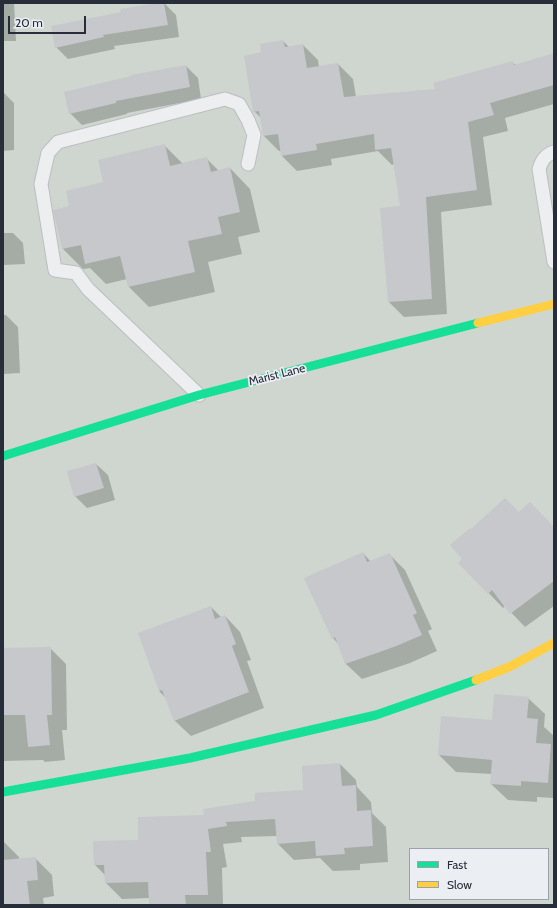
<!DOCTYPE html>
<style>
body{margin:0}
#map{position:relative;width:557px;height:908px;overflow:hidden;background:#dee0e3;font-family:Cabin,sans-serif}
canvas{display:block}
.frame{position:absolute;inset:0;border:4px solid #272e3a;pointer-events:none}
.legend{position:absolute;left:409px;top:848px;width:140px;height:52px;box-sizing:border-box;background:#ebeef3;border:1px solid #9da1a9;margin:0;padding:5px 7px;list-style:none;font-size:12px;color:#272e3a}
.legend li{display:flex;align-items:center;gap:8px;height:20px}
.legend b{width:20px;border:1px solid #9da1a9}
.scale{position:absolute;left:8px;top:16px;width:78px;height:18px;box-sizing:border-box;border:2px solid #272e3a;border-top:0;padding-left:5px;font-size:12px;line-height:14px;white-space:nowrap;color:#272e3a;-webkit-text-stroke:3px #ebeef3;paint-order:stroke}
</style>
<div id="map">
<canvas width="557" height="908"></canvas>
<div class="frame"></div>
<ul class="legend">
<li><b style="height:5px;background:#16e098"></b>Fast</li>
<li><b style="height:5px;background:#ffcf43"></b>Slow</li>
</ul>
<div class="scale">20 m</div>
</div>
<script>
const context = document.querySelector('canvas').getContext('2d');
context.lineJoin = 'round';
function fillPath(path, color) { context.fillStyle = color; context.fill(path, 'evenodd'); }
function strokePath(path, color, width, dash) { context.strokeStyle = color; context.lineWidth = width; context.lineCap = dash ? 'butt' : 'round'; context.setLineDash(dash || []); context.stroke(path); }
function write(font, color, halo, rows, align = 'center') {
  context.font = font + ' Cabin,sans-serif'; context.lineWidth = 3.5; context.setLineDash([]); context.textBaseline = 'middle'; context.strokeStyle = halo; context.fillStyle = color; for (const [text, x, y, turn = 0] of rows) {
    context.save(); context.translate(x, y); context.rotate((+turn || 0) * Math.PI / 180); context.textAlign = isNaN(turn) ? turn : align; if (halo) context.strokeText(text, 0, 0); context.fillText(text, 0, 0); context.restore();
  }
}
fillPath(new Path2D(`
 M3 3H554V905H3ZM410 849H548V899H410Z`), '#cfd6cf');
fillPath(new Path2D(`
 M3 3H14L16 41H3Z
 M164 3 176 15 179 37 114 46 115 49 68 59 56 47Z
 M283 41 289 47 303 45 318 60 319 67 338 64 353 79 356 97 436 90 513 63 516 65 554 54V104L505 118 508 131 483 137 492 205 441 212 447 314 404 317 389 302 401 207 394 164 392 165 378 151 331 159 332 165 297 171 282 156 281 151H279L264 136 261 118 254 111 263 53Z
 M186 66 198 78 201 99 127 113V114L82 125 70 113Z
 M3 92 14 103V150L3 151Z
 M164 145 183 164 207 159 219 171 230 168 250 189 260 232 238 237 242 254 208 262 215 292 149 307 129 287 127 279 106 284 90 268 83 269 63 249 71 207 104 183Z
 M3 233H13L23 243 25 264 3 265Z
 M3 315H6L18 327 20 373 3 374Z
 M96 464 108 475 115 500 87 508 75 496Z
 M519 513 554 527V606L525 627 505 606 503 608 460 563 463 559 471 531Z
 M363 553 371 562 389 554 405 570 432 629 428 631 437 651 410 663 362 679 346 664 339 645 333 638Z
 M211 607 221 617 225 616 240 632 251 660 247 661 264 708 191 736 175 721 166 698 159 691Z
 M50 648 66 664 67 730H62L65 760 45 762 43 760 3 761V649Z
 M528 698 545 714 544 727 554 736V798L537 797V802L508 800 491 784 492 774 456 772 439 755Z
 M340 764 356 780 357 787 371 802 372 813 386 827 388 862 360 864V870L333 871 320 858 294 860 278 844 277 836 241 837 242 842 223 844 227 867 222 868 223 905H150L149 898 122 899 106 883V876L95 865 140 841 205 816 304 791Z
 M3 841 19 857V860L35 858 52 875 54 896 43 898 44 905H3Z`), '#0003');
fillPath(new Path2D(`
 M158 3H164L168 25 103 35 104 37 55 48 51 26 121 12 120 9Z
 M283 40 285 47 303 44 307 68 338 63 344 97 435 89 433 83 513 61 514 65 554 53V85L490 103 494 115 468 122 477 190 426 197 432 299 388 302 380 208 400 206 391 148 375 150 374 134 316 144 317 150 281 156 278 134 263 136 259 111 253 112 244 56 261 52 260 44Z
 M186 65 190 87 116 101V103L69 114 64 92 131 76V75Z
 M165 144 170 166 207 157 211 172 230 167 240 212 218 217 222 234 188 241 195 272 128 287 120 256 85 264 81 245 62 249 53 210 69 206 66 191 103 182 98 160Z
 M96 463 104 488 74 497 67 471Z
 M505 498 519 512 530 502 554 527V581L510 614 492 590 488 594 458 563 462 559 450 545 470 528 471 529Z
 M363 552 367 562 390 553 417 613 413 615 422 635 394 647 345 664 335 637 332 639 304 578Z
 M211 606 215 619 225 615 236 644 232 646 249 692 174 721 162 690 159 691 138 633Z
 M51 647 52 715H47L50 745 28 747 25 715H3V648Z
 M494 694 529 697 527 718 538 719 536 743 551 744 548 783 521 781V786L490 784 492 760 438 755 441 716 492 720Z
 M340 763 342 786 356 785 357 811 371 810 373 846 344 848 345 854 316 856 315 841 277 844 275 819 226 822 227 826 208 829 211 852H206L208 895H185L186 905H149L148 882 105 883 104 865H94L93 841 138 840V817L204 815 203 809 255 801V793L303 790 302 766Z
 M36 857 38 880 27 881 30 905H3V860Z`), '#c6c8cb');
const lane = new Path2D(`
 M554 152C545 155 542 160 539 169L554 262
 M199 395 88 289 76 273 55 270 41 184 48 153 58 142 225 99 239 104 248 120 254 135 248 164`);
strokePath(lane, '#bcbec1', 15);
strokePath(lane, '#edeef0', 13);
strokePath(new Path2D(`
 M3 456 199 395 478 323
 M3 792 190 758 376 715 476 680`), '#16e098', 9);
strokePath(new Path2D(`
 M478 323 554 304
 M476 680 509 667 554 643`), '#ffcf43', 9);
write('12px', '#272e3a', '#ebeef3', [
 ["Marist Lane",277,375,-14]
]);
</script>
